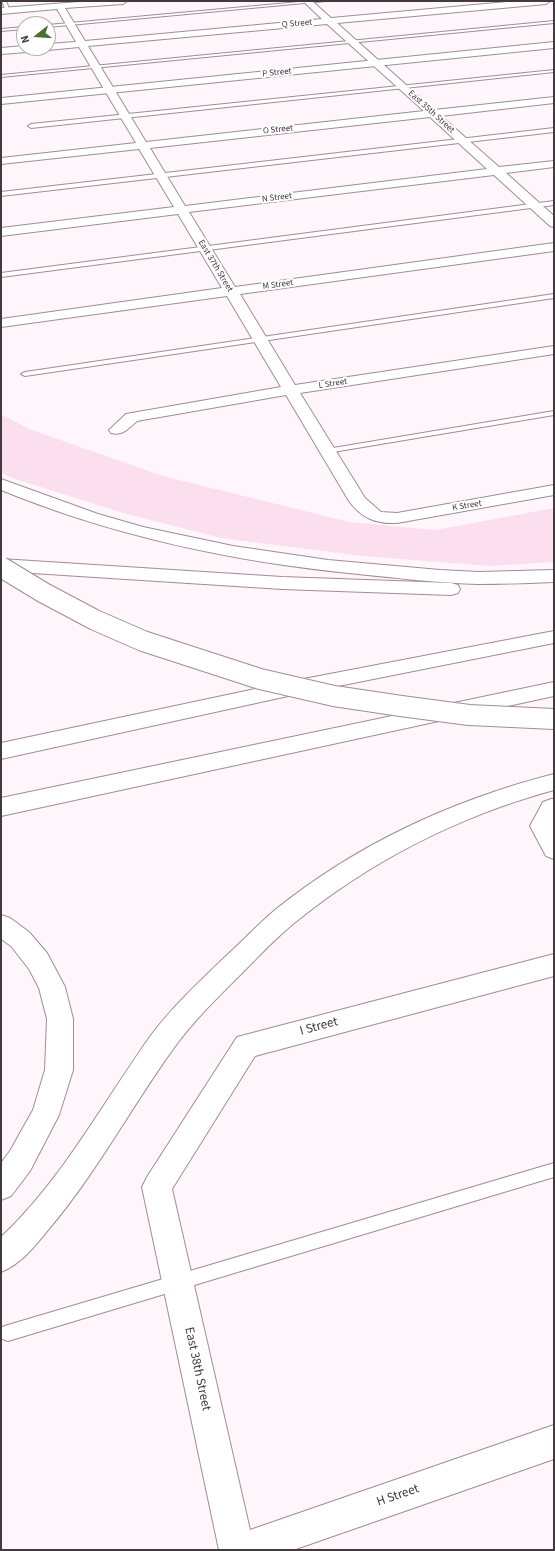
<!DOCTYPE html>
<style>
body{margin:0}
#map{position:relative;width:555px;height:1551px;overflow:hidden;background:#fff6fb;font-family:"Source Sans 3",sans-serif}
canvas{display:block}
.frame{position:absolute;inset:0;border:2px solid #433a3f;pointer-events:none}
.north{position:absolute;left:16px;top:16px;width:40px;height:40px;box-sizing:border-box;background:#fff;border:1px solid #b4b0b2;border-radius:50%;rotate:253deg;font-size:11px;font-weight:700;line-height:16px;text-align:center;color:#433a3f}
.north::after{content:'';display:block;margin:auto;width:14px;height:18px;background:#4c712b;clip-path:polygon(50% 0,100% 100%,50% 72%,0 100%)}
</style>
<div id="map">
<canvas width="555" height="1551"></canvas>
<div class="frame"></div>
<div class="north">N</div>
</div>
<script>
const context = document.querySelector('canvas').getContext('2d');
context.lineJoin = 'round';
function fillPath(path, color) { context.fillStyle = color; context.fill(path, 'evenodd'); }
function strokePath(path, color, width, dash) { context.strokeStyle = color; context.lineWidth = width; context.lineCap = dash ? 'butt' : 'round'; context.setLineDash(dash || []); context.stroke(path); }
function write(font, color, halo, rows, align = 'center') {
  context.font = font + ' "Source Sans 3",sans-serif'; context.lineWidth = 4; context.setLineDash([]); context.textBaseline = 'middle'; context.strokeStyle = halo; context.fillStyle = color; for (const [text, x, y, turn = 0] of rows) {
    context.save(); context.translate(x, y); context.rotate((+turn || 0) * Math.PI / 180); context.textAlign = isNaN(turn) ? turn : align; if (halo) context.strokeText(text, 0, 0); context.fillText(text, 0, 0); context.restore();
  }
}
fillPath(new Path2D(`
 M1 414 29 429 163 476 349 522 435 530 554 508V562L490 566 362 556 221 538 120 512 12 478 1 472Z`), '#fbdfef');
const service = new Path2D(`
 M2 1H6L10 11H6Z
 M310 1H326L48 27V25Z
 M554 21V23L1 77V75Z
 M24 27V29L1 31V29Z
 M554 70V72L31 128 28 126 31 124Z
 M554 128V132L1 196V192Z
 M554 201V205L1 277V273Z
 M554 294V298L25 376 21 374 25 372Z
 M554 411V415L327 453 323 451 327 449Z
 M554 1163V1177L8 1341 2 1339 1 1331 2 1327 8 1325Z`);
const minor = new Path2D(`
 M92 1H127L123 4 65 8 85 41 322 19 303 1H312L331 18 518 1H550L546 4 337 23 434 110 554 97V103L441 116 499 167 554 161V167L506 173 554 216V227L550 226 494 175 189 212 235 287 554 243V251L240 294 295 385 554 346V354L300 393 365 498 381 512 397 513 554 485V495L397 523C376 524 361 518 349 501L286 395 137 421C129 428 123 436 111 433L109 430 126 414 281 387 227 296 1 327V319L222 288 178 214 1 236V228L174 207 139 149 1 164V158L136 143 79 47 48 50 44 48 40 51 1 54V48L24 46V48H48V44L76 42 57 9 1 14V8ZM327 24 424 111 146 142 88 46ZM430 117 487 169 185 206 150 148Z
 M551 799H554V823L553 826 554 829V859L546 856 530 826 543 802Z
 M554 954V976L255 1056 172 1189 250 1530 554 1425V1459L293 1550H219L142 1187 147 1177 237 1037Z`);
const tertiary = new Path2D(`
 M554 42V48L1 104V98Z`);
const motorway = new Path2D(`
 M1 479 98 514 143 527 233 546 328 560 440 570 479 572 554 570V582C529 583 504 584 479 584 438 583 398 578 358 574 235 562 116 537 1 490Z
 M1 559 282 577 451 583 458 585 460 589 458 593 451 595 282 589 1 571Z
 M554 631V643L288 696 1 759V743L288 682Z
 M554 682V696L1 816V798Z
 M554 774V790C459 816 370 861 293 924 276 938 260 955 244 971 218 997 192 1022 171 1052 129 1111 95 1175 48 1230 35 1246 21 1264 1 1272V1237C63 1179 103 1102 152 1034 174 1005 200 981 226 956 243 941 258 924 275 910 357 844 453 800 554 774Z
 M1 915 10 918 29 932 47 953 65 987 73 1019V1070L59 1115 30 1171 11 1196 1 1200V1163L10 1151 33 1110 45 1070 47 1019 39 988 29 969 11 946 1 939Z`);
strokePath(service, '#a08c98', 2);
strokePath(minor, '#a08c98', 2);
strokePath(tertiary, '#a08c98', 2);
strokePath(motorway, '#a08c98', 2);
fillPath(service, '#fff');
fillPath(minor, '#fff');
fillPath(tertiary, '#fff');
fillPath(motorway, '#fff');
const motorwayBridge = new Path2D(`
 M1 567 44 593 95 620 143 641 260 679 334 696 401 706 469 715 554 719`);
strokePath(motorwayBridge, '#a08c98', 22, []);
strokePath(motorwayBridge, '#fff', 20);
write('9px', '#433a3f', '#fff', [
 ["Q Street",297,24,-5],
 ["P Street",277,73,-6],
 ["East 35th Street",431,112,42],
 ["O Street",278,130,-6],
 ["N Street",277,198,-7],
 ["East 37th Street",215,266,59],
 ["M Street",278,285,-8],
 ["L Street",333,384,-9],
 ["K Street",467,506,-10]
]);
write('13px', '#433a3f', '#fff', [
 ["I Street",319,1027,-15],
 ["East 38th Street",197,1369,78],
 ["H Street",398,1496,-19]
]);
</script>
